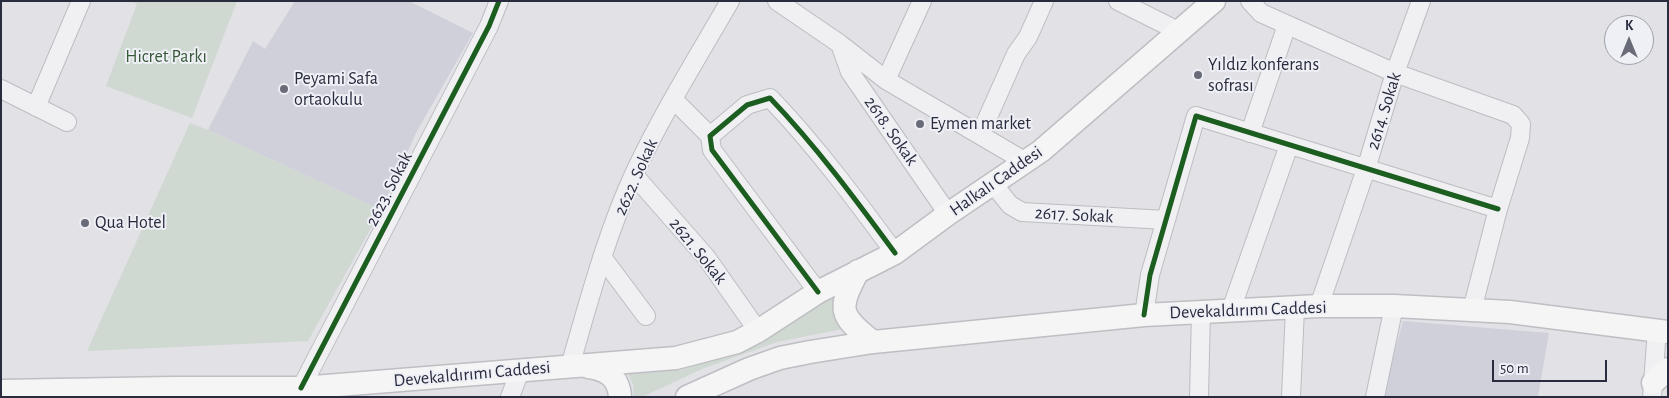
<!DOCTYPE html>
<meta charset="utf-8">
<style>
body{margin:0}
#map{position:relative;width:1669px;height:398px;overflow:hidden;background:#e1e1e6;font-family:"Alegreya Sans",sans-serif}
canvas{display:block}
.frame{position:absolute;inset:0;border:2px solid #292b3e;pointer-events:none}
.north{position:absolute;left:1604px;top:15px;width:50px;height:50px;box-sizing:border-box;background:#eef0f5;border:1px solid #9fa1ac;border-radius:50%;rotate:0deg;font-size:14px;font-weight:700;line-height:20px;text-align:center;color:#292b3e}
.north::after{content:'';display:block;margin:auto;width:18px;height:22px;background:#696b79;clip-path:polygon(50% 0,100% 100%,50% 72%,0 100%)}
.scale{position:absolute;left:1492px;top:360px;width:115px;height:22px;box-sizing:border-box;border:2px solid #292b3e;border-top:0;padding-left:6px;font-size:15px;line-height:18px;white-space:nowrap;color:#292b3e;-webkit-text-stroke:4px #eef0f5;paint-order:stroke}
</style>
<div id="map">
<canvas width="1669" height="398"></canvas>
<div class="frame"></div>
<div class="north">K</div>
<div class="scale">50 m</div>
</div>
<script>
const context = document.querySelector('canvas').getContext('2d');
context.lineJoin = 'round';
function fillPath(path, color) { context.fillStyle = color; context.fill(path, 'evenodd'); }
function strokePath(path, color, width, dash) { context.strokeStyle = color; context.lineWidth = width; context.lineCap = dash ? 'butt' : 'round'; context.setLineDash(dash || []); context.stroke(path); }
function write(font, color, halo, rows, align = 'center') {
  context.font = font + ' "Alegreya Sans",sans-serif'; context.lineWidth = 4; context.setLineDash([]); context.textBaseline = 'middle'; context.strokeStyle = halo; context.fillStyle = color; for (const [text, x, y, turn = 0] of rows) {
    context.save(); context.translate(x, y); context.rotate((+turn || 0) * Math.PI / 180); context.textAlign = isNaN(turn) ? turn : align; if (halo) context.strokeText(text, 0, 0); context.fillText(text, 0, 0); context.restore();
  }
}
fillPath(new Path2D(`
 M295 1H409L473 33 417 131 381 210 208 130 253 41 265 49Z
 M1403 321 1549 333 1538 397H1382Z`), '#cfd0d9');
fillPath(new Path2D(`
 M130 1H237L192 118 106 86 137 4Z
 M190 123 208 130 381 210 308 341 87 351Z
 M832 297 848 328 777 342 702 369 642 397H634L633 384 628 374 682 370 760 344Z`), '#cfd8d1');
const minor = new Path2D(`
 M777 1 840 44 886 80 1026 162
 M1118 1 1178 31
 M1250 1 1261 13 1395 73 1513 115 1521 124 1520 138 1498 209 1472 310
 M840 44 850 72 948 214
 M886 80 922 1
 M1 89 67 122
 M673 99 710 136
 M36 107 81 1
 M1250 133 1287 25
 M980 135 1016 54 1028 37 1044 1
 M634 175 706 257 758 331
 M994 185 1010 205 1022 212 1166 220
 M602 257 646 316
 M818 292 712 150 710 136 747 105 770 98C816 146 856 200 895 253
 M1319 306 1366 169 1395 73 1421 1
 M1231 310 1289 145
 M1144 315 1150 275 1196 116 1498 209
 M570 366C589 301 606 235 634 174 662 114 697 58 730 1
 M301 388 489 26 499 1
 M510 397 520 371
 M1199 397 1201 312
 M1291 397 1295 308
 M1375 397 1394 306
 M1652 397 1657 329`);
const major = new Path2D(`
 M858 271C838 309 838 315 873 342
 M588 367C606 369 619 377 620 397
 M1653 383 1668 369
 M1 391 172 388H301L676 358 737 342 758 331 818 292 895 253 948 214 1041 151 1214 1
 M687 397 749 369 780 358 810 352 873 342 1144 315 1319 306H1394L1510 312 1668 332`);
strokePath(minor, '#bcbdc2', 20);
strokePath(major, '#bebec3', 25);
strokePath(minor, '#f0f0f3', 18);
strokePath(major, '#f5f5f6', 22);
strokePath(new Path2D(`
 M818 292 712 150 710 136 747 105 770 98C816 146 856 200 895 253
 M1144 315 1150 275 1196 116 1498 209
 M301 388 489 26 499 1`), '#1b5e20', 5);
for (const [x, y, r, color] of [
 [1198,75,5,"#696b79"],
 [284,89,5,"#696b79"],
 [920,124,5,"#696b79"],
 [85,223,5,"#696b79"]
]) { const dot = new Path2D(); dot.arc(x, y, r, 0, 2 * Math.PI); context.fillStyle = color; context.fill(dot); strokePath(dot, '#eef0f5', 2); }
write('18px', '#375938', '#eef0f5', [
 ["Hicret Parkı",166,57]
]);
write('18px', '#292b3e', '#eef0f5', [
 ["Yıldız konferans",1208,65],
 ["sofrası",1208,86],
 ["Peyami Safa",294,79],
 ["ortaokulu",294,100],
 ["Eymen market",930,124],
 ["Qua Hotel",95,223]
], 'left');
write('18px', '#292b3e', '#eef0f5', [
 ["2614. Sokak",1384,111,-73],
 ["2618. Sokak",891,131,55],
 ["2622. Sokak",636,177,-66],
 ["Halkalı Caddesi",996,181,-35],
 ["2623. Sokak",389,189,-63],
 ["2617. Sokak",1074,215,3],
 ["2621. Sokak",698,251,51],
 ["Devekaldırımı Caddesi",1248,310,-2],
 ["Devekaldırımı Caddesi",472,374,-5]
]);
</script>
